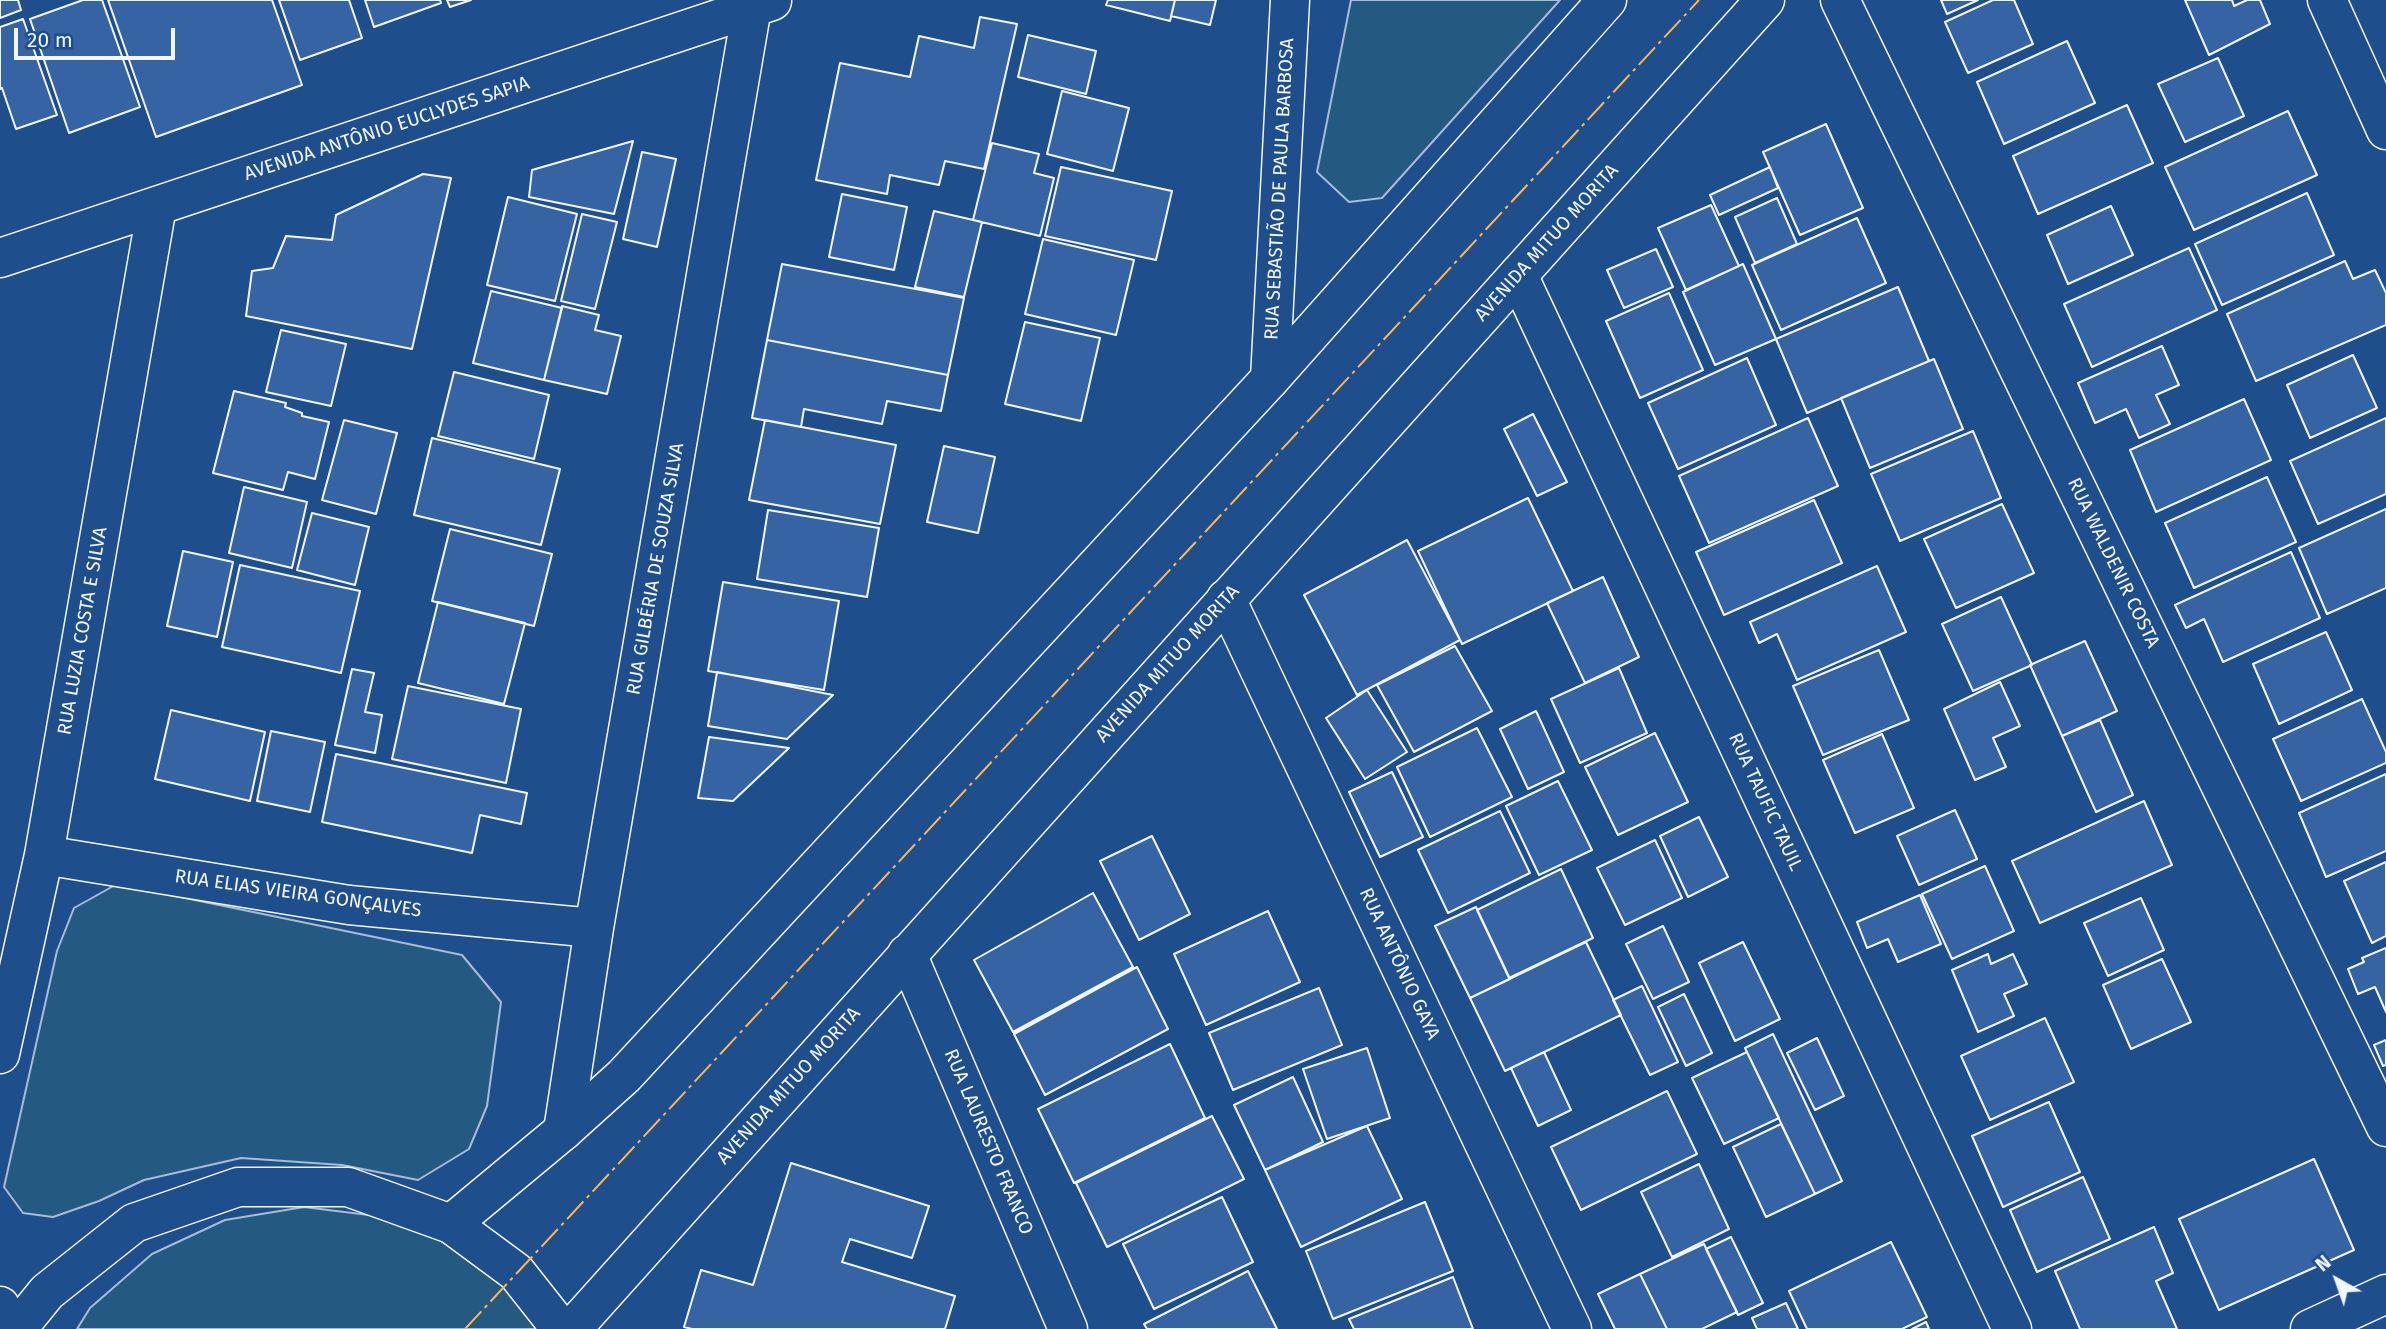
<!DOCTYPE html>
<meta charset="utf-8">
<style>
body{margin:0}
#map{position:relative;width:2386px;height:1329px;overflow:hidden;background:#1f4e8c;font-family:"Fira Sans",sans-serif}
canvas{display:block}
.north{position:absolute;left:2302px;top:1245px;width:70px;height:70px;-webkit-text-stroke:5px #1f4e8c;paint-order:stroke;rotate:320deg;font-size:19px;font-weight:700;line-height:28px;text-align:center;color:#f2f6ff}
.north::after{content:'';display:block;margin:auto;width:24px;height:32px;background:#f2f6ff;clip-path:polygon(50% 0,100% 100%,50% 72%,0 100%)}
.scale{position:absolute;left:14px;top:28px;width:161px;height:32px;box-sizing:border-box;border:4px solid #f2f6ff;border-top:0;padding-left:9px;font-size:21px;line-height:24px;white-space:nowrap;color:#f2f6ff;-webkit-text-stroke:5px #1f4e8c;paint-order:stroke}
</style>
<div id="map">
<canvas width="2386" height="1329"></canvas>
<div class="north">N</div>
<div class="scale">20 m</div>
</div>
<script>
const context = document.querySelector('canvas').getContext('2d');
context.lineJoin = 'round';
function fillPath(path, color) { context.fillStyle = color; context.fill(path, 'evenodd'); }
function strokePath(path, color, width, dash) { context.strokeStyle = color; context.lineWidth = width; context.lineCap = dash ? 'butt' : 'round'; context.setLineDash(dash || []); context.stroke(path); }
function write(font, color, halo, rows, align = 'center') {
  context.font = font + ' "Fira Sans",sans-serif'; context.lineWidth = 5; context.setLineDash([]); context.textBaseline = 'middle'; context.strokeStyle = halo; context.fillStyle = color; for (const [text, x, y, turn = 0] of rows) {
    context.save(); context.translate(x, y); context.rotate((+turn || 0) * Math.PI / 180); context.textAlign = isNaN(turn) ? turn : align; if (halo) context.strokeText(text, 0, 0); context.fillText(text, 0, 0); context.restore();
  }
}
const green = new Path2D(`
 M1351 0H1560L1382 198 1349 202 1317 172Z
 M117 884 462 955 501 1002 487 1106 469 1149 418 1180 342 1165 241 1158 144 1180 99 1201 53 1217 23 1213 4 1187 57 951 74 908Z
 M304 1207 385 1217 459 1247 522 1298 543 1329H77L90 1308 152 1254 225 1220Z`);
fillPath(green, '#245a82');
strokePath(green, '#a8bbd7', 2);
const building = new Path2D(`
 M0 0H18L21 10 0 18Z
 M83 0H102L140 107 69 133 30 19Z
 M108 0H272L302 85 156 137Z
 M279 0H349L362 38 300 60Z
 M365 0H440L441 3 374 27Z
 M447 0H471L450 7Z
 M1108 0H1175L1170 21 1106 5Z
 M1175 0H1216L1210 25 1171 16Z
 M1941 0H1978L1947 14Z
 M1993 0H2014L2033 44 1968 73 1945 22Z
 M2185 0H2232L2234 6 2247 0H2260L2270 24 2209 55Z
 M980 17 1017 24 984 169 945 161 939 185 890 175 887 194 816 180 840 63 910 77 919 36 974 48Z
 M23 19 57 115 16 129 2 88 0 89V27Z
 M1028 35 1096 51 1086 94 1018 77Z
 M2067 41 2095 103 2004 144 1977 82Z
 M2218 58 2244 116 2185 142 2158 84Z
 M1062 91 1129 108 1113 171 1047 154Z
 M2127 105 2153 163 2038 214 2013 156Z
 M2288 111 2317 175 2194 230 2165 167Z
 M1826 124 1863 208 1800 235 1763 152Z
 M633 141 614 214 529 197 532 170Z
 M992 143 1039 154 1034 173 1054 178 1040 236 973 220Z
 M642 152 676 159 657 247 623 239Z
 M1061 167 1172 191 1156 260 1045 236Z
 M1770 167 1778 188 1719 215 1710 195Z
 M423 174 451 178 412 349 246 316 252 271 273 268 286 236 332 240 336 215Z
 M2307 193 2334 255 2222 305 2195 244Z
 M842 194 907 207 894 270 829 257Z
 M508 197 577 214 555 301 487 285Z
 M1777 198 1797 244 1755 263 1735 217Z
 M1711 205 1739 266 1686 290 1658 228Z
 M2111 206 2133 255 2068 284 2047 235Z
 M934 211 982 222 964 297 915 287Z
 M582 214 617 222 595 309 561 301Z
 M1857 218 1886 283 1781 330 1752 265Z
 M1043 239 1134 260 1116 335 1025 314Z
 M2189 248 2217 310 2092 367 2064 304Z
 M1656 249 1673 287 1624 308 1607 270Z
 M2345 261 2353 279 2375 270 2386 293V325L2256 381 2227 314Z
 M782 264 964 298 948 375 767 340Z
 M1743 264 1776 339 1715 365 1683 292Z
 M1898 287 1929 361 1807 413 1776 339Z
 M491 291 562 308 544 380 473 363Z
 M1669 293 1703 370 1640 398 1606 321Z
 M562 306 599 315 595 330 621 336 607 394 544 380Z
 M1025 322 1100 338 1081 421 1005 404Z
 M281 330 346 344 331 406 266 392Z
 M767 340 948 375 941 411 887 401 882 424 804 409 801 427 752 418Z
 M2162 346 2179 385 2156 395 2170 424 2139 438 2126 409 2095 423 2078 383Z
 M2353 355 2377 408 2310 438 2287 385Z
 M1747 358 1776 425 1678 469 1648 403Z
 M1934 359 1963 429 1870 468 1841 398Z
 M454 372 549 395 534 459 438 436Z
 M234 391 286 403 285 407 302 413V416L329 422 315 479 288 472 283 490 213 473Z
 M2244 399 2271 460 2156 512 2130 450Z
 M1533 414 1567 482 1537 496 1504 429Z
 M1808 418 1838 486 1709 543 1679 476Z
 M2386 418V494L2318 524 2290 461Z
 M344 420 397 433 376 514 322 500Z
 M765 420 896 445 880 524 749 500Z
 M1973 431 2001 498 1900 541 1871 474Z
 M432 438 560 469 541 545 414 515Z
 M944 446 995 457 978 533 927 522Z
 M2267 477 2296 542 2194 588 2165 523Z
 M244 487 307 502 292 568 229 553Z
 M1528 498 1573 591 1462 644 1418 551Z
 M1814 500 1842 563 1724 615 1696 552Z
 M2002 504 2034 573 1956 608 1924 539Z
 M2386 509V588L2327 614 2299 548Z
 M768 510 879 528 867 597 757 579Z
 M312 513 369 527 355 585 297 570Z
 M450 529 552 554 534 626 432 601Z
 M1407 540 1460 640 1357 695 1304 595Z
 M183 551 233 562 217 637 167 626Z
 M2291 552 2320 618 2223 662 2204 619 2186 628 2175 605Z
 M240 565 360 591 341 673 222 647Z
 M1877 566 1906 632 1797 680 1777 634 1759 643 1750 622Z
 M1603 577 1639 657 1585 683 1547 603Z
 M723 582 839 601 824 690 708 671Z
 M2001 597 2032 665 1973 691 1942 624Z
 M438 602 525 623 504 704 418 683Z
 M2326 632 2352 690 2279 724 2253 664Z
 M2085 641 2117 711 2062 736 2030 665Z
 M1455 646 1492 711 1414 752 1377 685Z
 M1879 650 1909 720 1823 755 1793 686Z
 M1619 668 1647 733 1580 763 1551 699Z
 M352 669 374 673 365 712 382 715 375 753 335 745Z
 M717 672 833 695 787 739 708 726Z
 M2000 682 2020 726 1993 738 2006 767 1975 780 1944 709Z
 M408 686 521 709 506 783 392 759Z
 M1367 690 1407 752 1365 779 1326 718Z
 M2362 699 2386 752V763L2301 801 2273 739Z
 M171 710 265 732 250 801 155 779Z
 M1536 711 1564 772 1528 789 1500 729Z
 M2100 720 2133 795 2096 812 2062 736Z
 M1477 728 1512 797 1430 837 1397 767Z
 M271 731 325 742 310 812 257 801Z
 M1655 733 1688 802 1618 835 1585 767Z
 M1882 734 1914 808 1855 833 1823 760Z
 M709 737 789 748 733 801 698 798Z
 M336 754 527 793 521 824 480 815 472 853 322 822Z
 M1392 772 1423 837 1380 857 1349 792Z
 M2386 774V851L2326 877 2299 813Z
 M1558 781 1592 850 1539 875 1506 806Z
 M2144 801 2172 865 2040 923 2012 861Z
 M1955 810 1977 859 1919 885 1897 836Z
 M1500 811 1530 873 1448 913 1418 850Z
 M1699 817 1728 877 1688 897 1660 836Z
 M1152 836 1190 914 1139 940 1100 861Z
 M1655 840 1682 898 1625 925 1597 868Z
 M2386 862V936L2372 943 2344 881Z
 M1985 866 2014 931 1952 959 1922 894Z
 M1561 869 1593 938 1509 978 1477 910Z
 M1093 893 1133 967 1013 1032 974 960Z
 M1920 895 1941 944 1898 962 1888 939 1867 948 1857 922Z
 M2141 898 2164 950 2108 976 2084 923Z
 M1476 907 1510 979 1470 998 1435 926Z
 M1268 911 1300 982 1206 1025 1174 954Z
 M1663 926 1689 982 1653 999 1626 944Z
 M1586 942 1621 1015 1505 1071 1470 998Z
 M1743 942 1780 1019 1735 1041 1699 963Z
 M2386 948V1012L2375 987 2358 994 2348 969 2364 962 2362 958Z
 M1988 954 1991 964 2013 954 2027 984 2004 994 2014 1016 1978 1032 1952 970Z
 M2162 959 2191 1022 2131 1049 2103 985Z
 M1137 967 1168 1029 1045 1095 1014 1034Z
 M1642 986 1678 1062 1650 1075 1613 1000Z
 M1319 988 1342 1045 1233 1090 1209 1033Z
 M1684 994 1712 1053 1686 1066 1658 1007Z
 M2045 1018 2074 1082 1990 1120 1961 1056Z
 M1773 1034 1842 1181 1815 1194 1745 1048Z
 M1817 1038 1844 1096 1815 1110 1787 1053Z
 M2386 1040V1065L2383 1066 2374 1045Z
 M1170 1044 1205 1118 1074 1183 1038 1109Z
 M1367 1048 1390 1118 1327 1139 1303 1069Z
 M1544 1052 1571 1110 1538 1126 1511 1068Z
 M1747 1052 1779 1118 1724 1144 1692 1078Z
 M1293 1077 1323 1142 1265 1170 1234 1105Z
 M1667 1091 1697 1154 1581 1210 1551 1147Z
 M2049 1102 2080 1172 2003 1207 1972 1136Z
 M1212 1116 1244 1179 1107 1247 1076 1183Z
 M1781 1124 1815 1194 1766 1217 1733 1147Z
 M1367 1126 1402 1199 1301 1247 1265 1170Z
 M2314 1159 2354 1250 2219 1310 2179 1219Z
 M791 1163 929 1206 912 1258 850 1239 842 1262 955 1296 945 1329H692L684 1327 701 1270 753 1285Z
 M1699 1164 1729 1229 1672 1257 1641 1192Z
 M2083 1177 2110 1239 2037 1272 2010 1210Z
 M1222 1197 1253 1262 1154 1309 1123 1244Z
 M1425 1202 1453 1271 1333 1319 1306 1251Z
 M2154 1227 2173 1273 2156 1281 2177 1329H2080L2055 1271Z
 M1731 1237 1763 1303 1738 1315 1706 1249Z
 M1891 1242 1927 1317 1902 1329H1807L1789 1291Z
 M1704 1244 1737 1312 1702 1329H1667L1640 1274Z
 M1248 1271 1277 1329H1147L1144 1324Z
 M1640 1274 1667 1329H1615L1598 1294Z
 M1453 1277 1473 1329H1354L1349 1319Z
 M1786 1303 1798 1329H1757L1752 1318Z
 M1926 1322 1929 1329H1912Z`);
fillPath(building, '#3563a3');
strokePath(building, '#f2f6ff', 2);
const street = new Path2D(`
 M1840 0 2386 1127
 M2327 0 2386 130
 M0 258 772 1
 M1518 275 2012 1329
 M1270 379 1290 0
 M1226 599 1572 1329
 M44 855 349 905 594 928
 M907 954 1068 1329
 M0 1054 44 855 157 206
 M563 1131 594 928 752 7
 M0 1306 8 1329
 M2310 1329 2386 1294`);
const secondary = new Path2D(`
 M451 1224 563 1131 624 1076 1270 379 1607 0
 M572 1329 1765 0`);
const primary = new Path2D(`
 M17 1329 47 1292 134 1223 238 1187H348L451 1224 516 1272 561 1329`);
strokePath(street, '#f2f6ff', 41);
strokePath(secondary, '#f2f6ff', 41);
strokePath(primary, '#f2f6ff', 41);
strokePath(street, '#1f4e8c', 38);
strokePath(secondary, '#1f4e8c', 38);
strokePath(primary, '#1f4e8c', 38);
strokePath(new Path2D(`
 M465 1329 1699 0`), '#ffb74d', 2, [24, 5, 3.5, 5]);
write('19px', '#f2f6ff', '#1f4e8c', [
 ["AVENIDA ANTÔNIO EUCLYDES SAPIA",387,129,-18],
 ["RUA SEBASTIÃO DE PAULA BARBOSA",1280,189,-87],
 ["AVENIDA MITUO MORITA",1547,243,-48],
 ["RUA WALDENIR COSTA",2113,563,64],
 ["RUA GILBÉRIA DE SOUZA SILVA",656,569,-80],
 ["RUA LUZIA COSTA E SILVA",83,631,-80],
 ["AVENIDA MITUO MORITA",1168,664,-48],
 ["RUA TAUFIC TAUIL",1765,802,65],
 ["RUA ELIAS VIEIRA GONÇALVES",298,894,8],
 ["RUA ANTÔNIO GAYA",1399,964,65],
 ["AVENIDA MITUO MORITA",789,1086,-48],
 ["RUA LAURESTO FRANCO",988,1142,67]
]);
</script>
